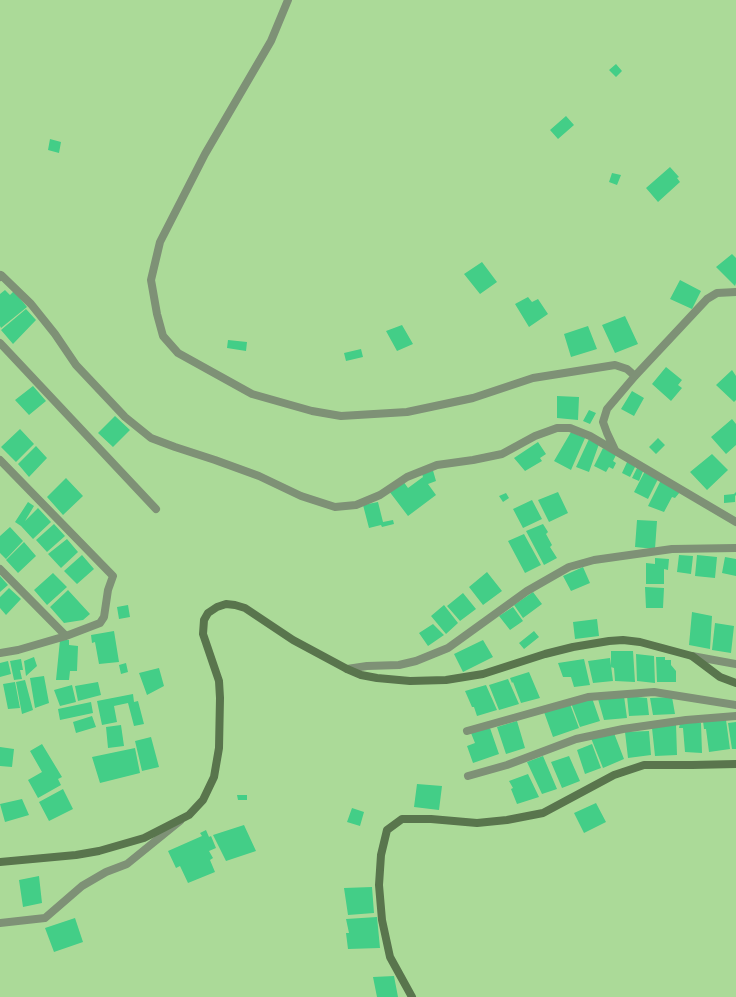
<!DOCTYPE html>
<style>
body{margin:0}
canvas{display:block;background:#abda98}
</style>
<canvas width="736" height="997"></canvas>
<script>
const context = document.querySelector('canvas').getContext('2d');
context.lineJoin = 'round';
function fillPath(path, color) { context.fillStyle = color; context.fill(path, 'evenodd'); }
function strokePath(path, color, width, dash) { context.strokeStyle = color; context.lineWidth = width; context.lineCap = dash ? 'butt' : 'round'; context.setLineDash(dash || []); context.stroke(path); }
fillPath(new Path2D(`
 M616 64 622 71 616 77 609 70Z
 M566 116 574 125 558 139 550 130Z
 M50 139 61 142 59 153 48 150Z
 M670 167 679 177 677 178 680 182 658 202 646 188Z
 M612 173 621 175 617 185 609 182Z
 M732 254 736 258V283L735 286 716 267Z
 M482 262 497 282 480 294 464 274Z
 M680 280 701 291 692 309 670 299Z
 M5 290 10 295 14 291 27 307 1 328 0 326V294Z
 M528 297 532 302 538 299 548 314 529 327 515 304Z
 M26 309 36 320 13 344 1 330Z
 M625 316 638 344 615 353 602 325Z
 M402 325 413 344 397 351 386 331Z
 M588 326 597 349 571 357 564 334Z
 M228 340 247 342 246 351 227 348Z
 M361 349 363 357 346 361 344 353Z
 M666 367 682 380 678 385 682 388 671 401 652 384Z
 M732 370 736 376V400L734 402 716 385Z
 M33 386 46 401 29 415 15 400Z
 M632 391 644 398 634 416 621 409Z
 M557 396 579 397 578 420 557 418Z
 M589 410 596 413 590 424 583 421Z
 M115 416 130 430 113 447 98 433Z
 M732 419 736 424V445L726 454 711 437Z
 M20 429 34 444 16 462 1 447Z
 M571 432 585 438 571 470 554 461Z
 M658 438 665 445 656 454 649 447Z
 M589 439 599 444 589 472 576 467Z
 M538 442 546 454 540 458 542 461 525 471 514 458Z
 M36 446 47 458 29 477 18 464Z
 M603 448 616 455 613 461 616 463 613 469 609 467 606 472 594 466Z
 M712 454 728 470 707 490 690 472Z
 M628 460 636 465 630 477 622 473Z
 M638 466 644 469 639 481 632 478Z
 M432 467 436 481 428 484 436 495 408 516 389 491 403 481 408 488 423 477 424 480 421 471Z
 M645 471 658 479 648 499 634 492Z
 M66 478 83 496 63 515 47 497Z
 M661 480 680 492 675 498 672 497 664 512 648 506Z
 M558 492 568 513 549 522 538 500Z
 M736 492V496L735 495V502L724 503V495L734 494Z
 M506 493 509 498 503 502 499 496Z
 M532 500 542 519 523 528 513 509Z
 M28 502 34 506 25 521 38 508 51 522 33 539 21 526 15 522Z
 M378 502 383 522 393 520 394 524 382 527 381 525 369 528 363 505Z
 M637 520 657 521 655 549 635 547Z
 M54 524 65 536 47 552 36 540Z
 M543 524 548 532 546 534 552 545 550 547 557 558 544 565 526 531Z
 M10 527 23 541 6 559 0 553V536Z
 M524 534 541 565 525 573 508 541Z
 M67 539 78 552 61 568 48 554Z
 M24 542 36 556 18 573 6 560Z
 M82 555 94 569 77 584 64 571Z
 M679 555 693 556 691 574 677 572Z
 M697 555 717 557 715 578 695 576Z
 M725 557 736 559V576L722 573Z
 M655 558 669 559 668 570 664 569V584H646V563L655 564Z
 M583 567 590 583 571 591 563 576Z
 M487 572 502 591 483 605 469 587Z
 M53 573 67 587 47 605 34 590Z
 M0 576 8 585 0 592Z
 M645 587 664 588 663 608H646Z
 M9 588 21 599 6 615 0 608V597Z
 M68 590 90 614 83 620 64 623 50 607Z
 M533 592 542 604 523 618 514 605Z
 M463 593 476 609 460 621 447 606Z
 M128 605 130 617 119 619 117 607Z
 M444 605 458 623 446 634 431 616Z
 M513 607 523 621 510 630 499 616Z
 M692 612 712 616 710 649 689 645Z
 M597 619 599 636 575 639 573 622Z
 M715 623 734 626 731 653 712 650Z
 M433 624 444 635 428 646 419 633Z
 M114 631 119 662 99 664 95 642 92 643 91 635Z
 M534 631 539 637 524 649 519 643Z
 M60 640H69V645L78 646 77 671H70L69 680H56Z
 M483 640 493 657 463 672 454 654Z
 M611 651H633L635 682 615 681 614 668 611 667Z
 M636 654 654 656 655 683 637 681Z
 M34 657 37 666 26 676 24 661Z
 M656 657H665V660H671V665L676 671V682H657Z
 M610 658 613 681 593 683 588 661Z
 M21 659 23 670H20L22 679 14 680 10 661Z
 M584 659 590 685 574 687 571 677H563L558 663Z
 M8 661 11 674 0 677V663Z
 M126 663 128 672 121 674 119 665Z
 M159 668 164 686 147 695 139 673Z
 M529 672 540 698 521 703 513 682 512 683 510 678Z
 M44 676 49 703 35 708 30 678Z
 M508 679 519 704 499 710 489 685Z
 M25 680 33 710 22 714 16 682Z
 M15 682 20 708 8 709 3 684Z
 M98 682 101 695 78 701 75 686Z
 M72 685 76 702 60 706 54 690Z
 M486 685 497 710 477 716 474 707H472L465 691Z
 M133 694 134 702 138 701 144 724 134 726 128 703 114 706 117 722 102 725 97 701Z
 M624 696 627 718 604 720 598 699Z
 M627 696 647 698 649 715 629 716Z
 M672 697 675 714 653 715 650 698Z
 M592 698 600 721 580 727 571 703Z
 M91 702 93 713 60 720 58 709Z
 M570 704 579 728 553 737 544 712Z
 M92 716 96 727 76 733 73 722Z
 M726 720 730 749 709 752 706 729H704L703 721Z
 M517 721 525 748 506 754 497 727Z
 M736 722V749H732L728 723Z
 M680 723H701L702 753 685 752 683 728H679Z
 M676 724 677 755 655 756 652 728Z
 M121 725 124 746 108 748 106 727Z
 M490 728 499 754 473 763 467 746 475 743 471 733Z
 M649 731 651 755 628 758 625 732Z
 M614 733 624 759 603 768 591 738Z
 M151 737 159 767 142 771 135 741Z
 M42 744 62 777 58 779 61 785 38 798 28 780 42 772 30 751Z
 M592 744 601 768 585 774 577 750Z
 M0 747 14 749 12 767 0 766Z
 M135 748 140 773 100 783 92 757Z
 M543 756 557 789 542 794 527 762Z
 M569 756 580 781 562 788 551 762Z
 M528 774 539 797 517 804 511 789 513 788 509 781Z
 M417 784 442 786 439 810 414 807Z
 M63 789 73 809 49 821 39 802Z
 M237 795H247V800H238Z
 M22 799 29 815 5 822 0 804Z
 M596 803 606 822 584 833 574 813Z
 M352 808 364 812 360 826 347 822Z
 M244 825 256 851 226 861 213 835Z
 M206 830 209 837 211 836 216 848 209 851 213 858 210 860 215 872 188 883 180 866 176 868 168 851 202 836 200 833Z
 M39 876 42 903 23 907 19 880Z
 M372 887 374 913 348 915 344 888Z
 M377 917 380 948 348 949 346 933H349L346 919Z
 M75 918 83 942 54 952 45 928Z
 M394 976 398 997H377L373 977Z`), '#43ce87');
strokePath(new Path2D(`
 M288 0 271 41 205 154 160 242 151 280 157 314 163 336 178 353 252 394 312 411 341 416 407 412 473 398 533 378 615 365 627 369 635 376
 M0 277 1 275 31 304 55 334 76 365 125 417 151 438 175 447 215 460 259 476 301 496 335 507 356 505 380 495 407 477 437 465 473 460 502 454 535 436 557 428H570L590 436 736 522
 M0 343 156 509
 M615 450 607 433 603 422 607 409 635 376 707 299 717 293 736 292
 M0 460 113 576 108 590 104 617 100 623 66 636 18 650 0 653
 M0 569 66 636
 M692 656 736 664
 M347 669 367 666 399 665 416 661 448 648 527 591 569 567 594 560 672 549 736 548
 M467 731 588 697 654 692 736 705
 M468 776 507 765 576 739 623 729 686 720 736 716
 M0 923 45 918 82 886 106 872 127 864 180 821`), '#7e9176', 8);
strokePath(new Path2D(`
 M0 862 76 855 99 851 144 838 189 815 203 800 214 777 219 748 220 698 219 681 203 634 204 620 208 613 217 607 226 604 235 605 245 608 293 640 347 669 361 675 377 678 410 681 446 680 483 674 545 654 573 647 609 641 623 640 640 642 692 656 720 677 736 683
 M412 997 390 957 382 920 379 885 381 855 387 830 402 819H431L477 823 507 820 543 813 614 775 644 765H692L736 764`), '#59754d', 8);
</script>
